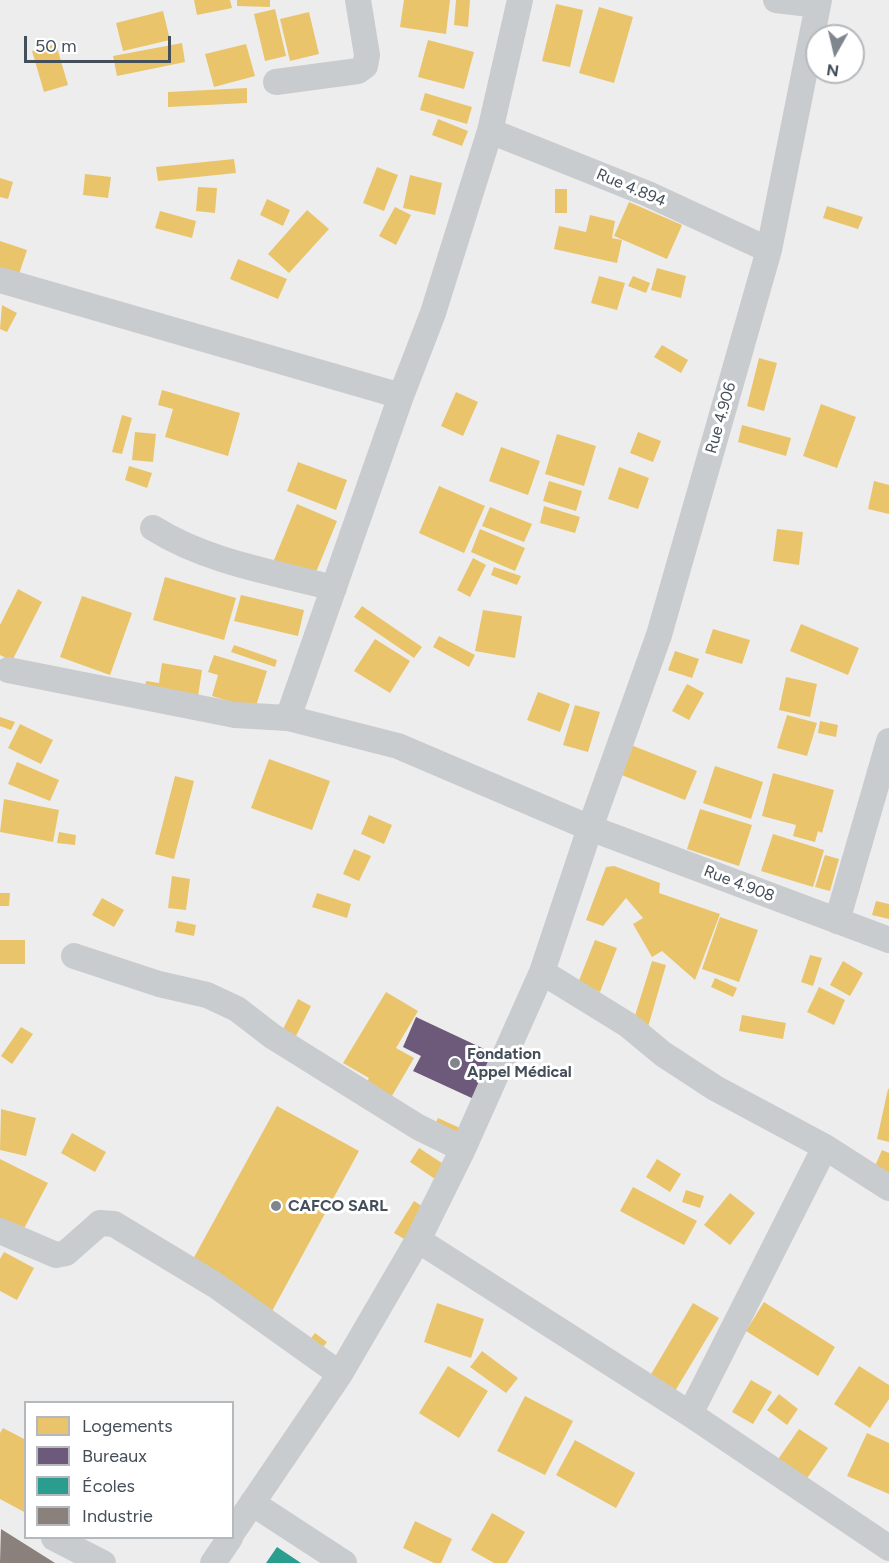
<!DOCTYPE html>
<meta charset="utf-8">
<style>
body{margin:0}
#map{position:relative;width:889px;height:1563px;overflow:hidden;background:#eeeded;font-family:Figtree,sans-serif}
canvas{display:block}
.legend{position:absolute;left:24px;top:1401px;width:210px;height:138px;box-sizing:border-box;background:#fff;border:2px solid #b4b9bd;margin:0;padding:8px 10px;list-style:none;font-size:18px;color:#444f5a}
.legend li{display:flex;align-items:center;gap:12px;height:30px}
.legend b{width:30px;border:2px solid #b4b9bd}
.north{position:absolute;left:805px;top:24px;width:60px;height:60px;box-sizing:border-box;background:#fff;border:2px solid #b4b9bd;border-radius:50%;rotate:188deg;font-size:16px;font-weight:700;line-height:24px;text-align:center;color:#444f5a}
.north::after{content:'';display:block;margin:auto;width:21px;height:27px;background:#80868d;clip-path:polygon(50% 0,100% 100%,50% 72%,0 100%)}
.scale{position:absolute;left:24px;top:36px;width:147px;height:27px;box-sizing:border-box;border:3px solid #444f5a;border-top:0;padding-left:8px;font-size:18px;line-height:21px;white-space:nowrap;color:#444f5a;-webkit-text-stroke:4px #fff;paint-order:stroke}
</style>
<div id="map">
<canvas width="889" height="1563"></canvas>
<ul class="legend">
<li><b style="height:16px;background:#e9c46a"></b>Logements</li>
<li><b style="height:16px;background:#6d597a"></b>Bureaux</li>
<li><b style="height:16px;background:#2a9d8f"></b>Écoles</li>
<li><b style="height:16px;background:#8a817c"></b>Industrie</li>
</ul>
<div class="north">N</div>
<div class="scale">50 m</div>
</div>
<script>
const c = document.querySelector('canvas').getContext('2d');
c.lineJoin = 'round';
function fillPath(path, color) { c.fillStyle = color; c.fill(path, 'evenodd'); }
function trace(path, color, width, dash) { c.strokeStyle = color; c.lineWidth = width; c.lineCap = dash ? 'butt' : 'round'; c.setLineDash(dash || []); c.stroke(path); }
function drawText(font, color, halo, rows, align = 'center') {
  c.font = font + ' Figtree,sans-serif'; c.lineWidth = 6; c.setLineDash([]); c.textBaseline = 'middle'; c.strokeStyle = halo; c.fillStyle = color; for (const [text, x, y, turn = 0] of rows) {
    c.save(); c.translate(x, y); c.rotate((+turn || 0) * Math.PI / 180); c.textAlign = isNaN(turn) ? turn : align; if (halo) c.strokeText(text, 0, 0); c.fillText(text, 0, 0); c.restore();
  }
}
fillPath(new Path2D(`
 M194,0H230L232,8L197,15Z
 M237,0H270V7L237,6Z
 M404,0H450L446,34L400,27Z
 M456,0H470L468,27L454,25Z
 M556,4L583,10L570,67L542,61Z
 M599,7L633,17L614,83L579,73Z
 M275,9L286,56L265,61L254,14Z
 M163,11L170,40L123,51L116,23Z
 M309,12L319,54L290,61L280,19Z
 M428,40L474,52L464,89L418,77Z
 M182,43L185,62L117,76L113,56Z
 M56,44L68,85L44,92L32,51Z
 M246,44L255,76L214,87L205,54Z
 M247,88V103L168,107V92Z
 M425,93L472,107L467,124L420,110Z
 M438,119L468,131L462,146L432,135Z
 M234,159L236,173L158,181L156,167Z
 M377,167L398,175L384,211L363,203Z
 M85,174L111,177L108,198L83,195Z
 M410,175L442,183L435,215L403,208Z
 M0,178L13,182L8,199L0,197Z
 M198,187L217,188L215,213L196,211Z
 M555,189H567V213H555Z
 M267,199L290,210L283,226L260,215Z
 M629,202L682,225L667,259L614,236Z
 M827,206L863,217L858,229L823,218Z
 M395,207L411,215L396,245L379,236Z
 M307,210L329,229L289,273L268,254Z
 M160,211L196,221L192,238L155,228Z
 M590,215L615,221L612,238L622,240L617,263L554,249L559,226L586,232Z
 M0,241L27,250L16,283L0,278Z
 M238,259L287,279L278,299L230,279Z
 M657,268L686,276L681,298L651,290Z
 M599,276L625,283L617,310L591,303Z
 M633,276L650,283L646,293L628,286Z
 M2,305L17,313L7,332L0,329Z
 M662,345L688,360L681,373L654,357Z
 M759,358L777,363L764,411L747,406Z
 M162,390L240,413L228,456L165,437L173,409L158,405Z
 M456,392L478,402L463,436L441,426Z
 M821,404L856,417L837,468L803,456Z
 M122,415L132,418L122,454L112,452Z
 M742,425L791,438L786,456L738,442Z
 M135,432L156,434L153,462L132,460Z
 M638,432L661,441L653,462L630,453Z
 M557,434L596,446L584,486L545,474Z
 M501,447L540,461L528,495L489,481Z
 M298,462L347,480L336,510L287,491Z
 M129,466L152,473L147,488L125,480Z
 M619,467L649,478L638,509L608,499Z
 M549,481L582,491L576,511L543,501Z
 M874,481L889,485V514L868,509Z
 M439,486L485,506L464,553L419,533Z
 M297,504L337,521L314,577L274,560Z
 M544,506L580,517L575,533L540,523Z
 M490,507L532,524L524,542L482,526Z
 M480,529L525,548L515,571L471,552Z
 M777,529L803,532L799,565L773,561Z
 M473,558L486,565L470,597L457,590Z
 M494,567L521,576L517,585L491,575Z
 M165,577L236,598L224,640L153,620Z
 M18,589L42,602L12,661L0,655V625Z
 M241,595L304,610L298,636L234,621Z
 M82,596L132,613L110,675L60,657Z
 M362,606L422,647L414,658L354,617Z
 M483,610L522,616L515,658L475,651Z
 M801,624L859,648L848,675L790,651Z
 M713,629L750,640L742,664L705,653Z
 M439,636L475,655L469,667L433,647Z
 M375,639L410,661L390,693L354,671Z
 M234,645L277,660L275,667L231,652Z
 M675,651L699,659L692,678L668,670Z
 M214,655L267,671L255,709L212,696L218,675L208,672Z
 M162,663L202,670L197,703L144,694L146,681L159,683Z
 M786,677L817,684L810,717L779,710Z
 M687,684L704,693L689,720L672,711Z
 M538,692L570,704L560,732L527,720Z
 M575,705L600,712L588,752L563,745Z
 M787,715L817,723L807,756L777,748Z
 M0,717L15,722L11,730L0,726Z
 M820,721L838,725L836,737L818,733Z
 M20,724L53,740L41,764L8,748Z
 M631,745L697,771L685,800L619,774Z
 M269,759L330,781L312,830L251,808Z
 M17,762L59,780L50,801L8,784Z
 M715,766L763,782L751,819L703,803Z
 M773,773L834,790L822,833L818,831L815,842L793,836L796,825L762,816Z
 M175,776L194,781L174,859L155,854Z
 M4,799L59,810L53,842L0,832Z
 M700,809L752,825L739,866L687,849Z
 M369,815L392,825L384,844L361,834Z
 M59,832L76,835L75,845L57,843Z
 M773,834L824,850L813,887L761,871Z
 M354,849L371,856L359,881L343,874Z
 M825,855L839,859L830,891L815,887Z
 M614,866L660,883L659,893L720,914L695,980L662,951L652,957L633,924L643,918L626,898L603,926L586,920L606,867Z
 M172,876L190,879L186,910L168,908Z
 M0,893H10L9,906H0Z
 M317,893L351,904L347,918L312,907Z
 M102,898L124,910L114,927L92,915Z
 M876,901L889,904V919L872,915Z
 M720,917L758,930L739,982L702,969Z
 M177,921L196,925L194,936L175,932Z
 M0,940H25V964H0Z
 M595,940L617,948L600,992L578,983Z
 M810,955L822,958L813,986L801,982Z
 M652,961L666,965L648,1027L633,1022Z
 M843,961L863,973L850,996L830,985Z
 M715,978L737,988L733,997L711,987Z
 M819,987L845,1000L834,1025L807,1012Z
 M386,992L418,1011L396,1048L414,1058L389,1101L364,1087L369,1078L343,1063Z
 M298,999L311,1006L291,1046L278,1039Z
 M742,1015L786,1023L783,1039L739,1031Z
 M21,1027L33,1034L12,1064L1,1056Z
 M888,1089H889V1142L877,1139Z
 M277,1106L359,1151L271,1313L192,1261Z
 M1,1109L36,1118L26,1156L0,1150Z
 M438,1118L460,1128L453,1142L431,1132Z
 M72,1133L106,1152L95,1172L61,1153Z
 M419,1148L445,1165L435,1179L410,1162Z
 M882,1150L889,1153V1180L872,1173Z
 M0,1159L48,1183L19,1238L0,1228Z
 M657,1159L681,1174L670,1192L646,1177Z
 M633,1187L697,1221L684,1245L620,1211Z
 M686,1190L704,1196L700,1208L682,1202Z
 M730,1193L755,1213L730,1245L704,1225Z
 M414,1201L425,1208L406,1240L394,1233Z
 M4,1252L34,1268L17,1300L0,1291V1259Z
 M764,1302L835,1347L818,1376L746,1331Z
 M437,1303L484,1319L471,1358L424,1342Z
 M693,1303L719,1318L675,1391L650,1376Z
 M315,1333L327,1342L320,1351L308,1342Z
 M482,1351L518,1378L506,1393L470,1367Z
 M448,1366L488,1391L459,1438L419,1413Z
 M859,1366L889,1385V1399L870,1428L834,1404Z
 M751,1380L772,1392L753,1424L732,1412Z
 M779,1394L798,1409L787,1425L767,1410Z
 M525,1396L573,1421L545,1475L497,1451Z
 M3,1428L26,1440V1513L0,1499V1433Z
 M799,1429L828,1448L801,1487L772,1468Z
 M867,1433L889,1443V1494L847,1476Z
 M575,1440L635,1473L616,1508L556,1475Z
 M492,1513L525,1532L507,1563H494L471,1550Z
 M415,1521L452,1539L441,1563H434L403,1548Z`), '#e9c46a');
fillPath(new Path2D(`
 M416,1017L497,1055L476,1100L413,1071L421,1056L403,1047Z`), '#6d597a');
fillPath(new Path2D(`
 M277,1547L301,1563H266Z`), '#2a9d8f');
fillPath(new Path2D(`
 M1,1529L55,1563H0Z`), '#8a817c');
trace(new Path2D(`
 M776,0L818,5
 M276,82L358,71L365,66L367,55L358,0
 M490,131L648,194L769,250
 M0,280L401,396
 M153,528C207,562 272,572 334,588
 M8,670L235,715L288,718L398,746L590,828L889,940
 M288,718L401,396L433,313L490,131L520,0
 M837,921L889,741
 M74,956L159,984L207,995L237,1009L272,1036L418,1127L463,1149
 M542,972L628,1025L663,1054L715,1088L825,1147L889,1188
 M0,1231L56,1255L66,1253L100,1223L114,1224L215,1285L340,1374
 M418,1240L690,1414L889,1548
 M690,1414L825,1147
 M252,1503L344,1563
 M232,1533L340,1374L418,1240L463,1149L542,972L590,828L659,635L769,250L819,0
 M54,1538L103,1563
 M213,1563L230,1538`), '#c9cccf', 26);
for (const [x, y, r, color] of [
 [455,1063,6,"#80868d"],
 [276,1206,6,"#80868d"]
]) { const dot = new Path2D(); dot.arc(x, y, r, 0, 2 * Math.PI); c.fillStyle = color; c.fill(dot); trace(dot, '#fff', 2); }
drawText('16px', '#444f5a', '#fff', [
 ["Rue 4.894",631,188,23],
 ["Rue 4.906",721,418,-74],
 ["Rue 4.908",739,884,21]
]);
drawText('bold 16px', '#444f5a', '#fff', [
 ["Fondation",467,1054],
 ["Appel Médical",467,1072],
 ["CAFCO SARL",288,1206]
], 'left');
</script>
